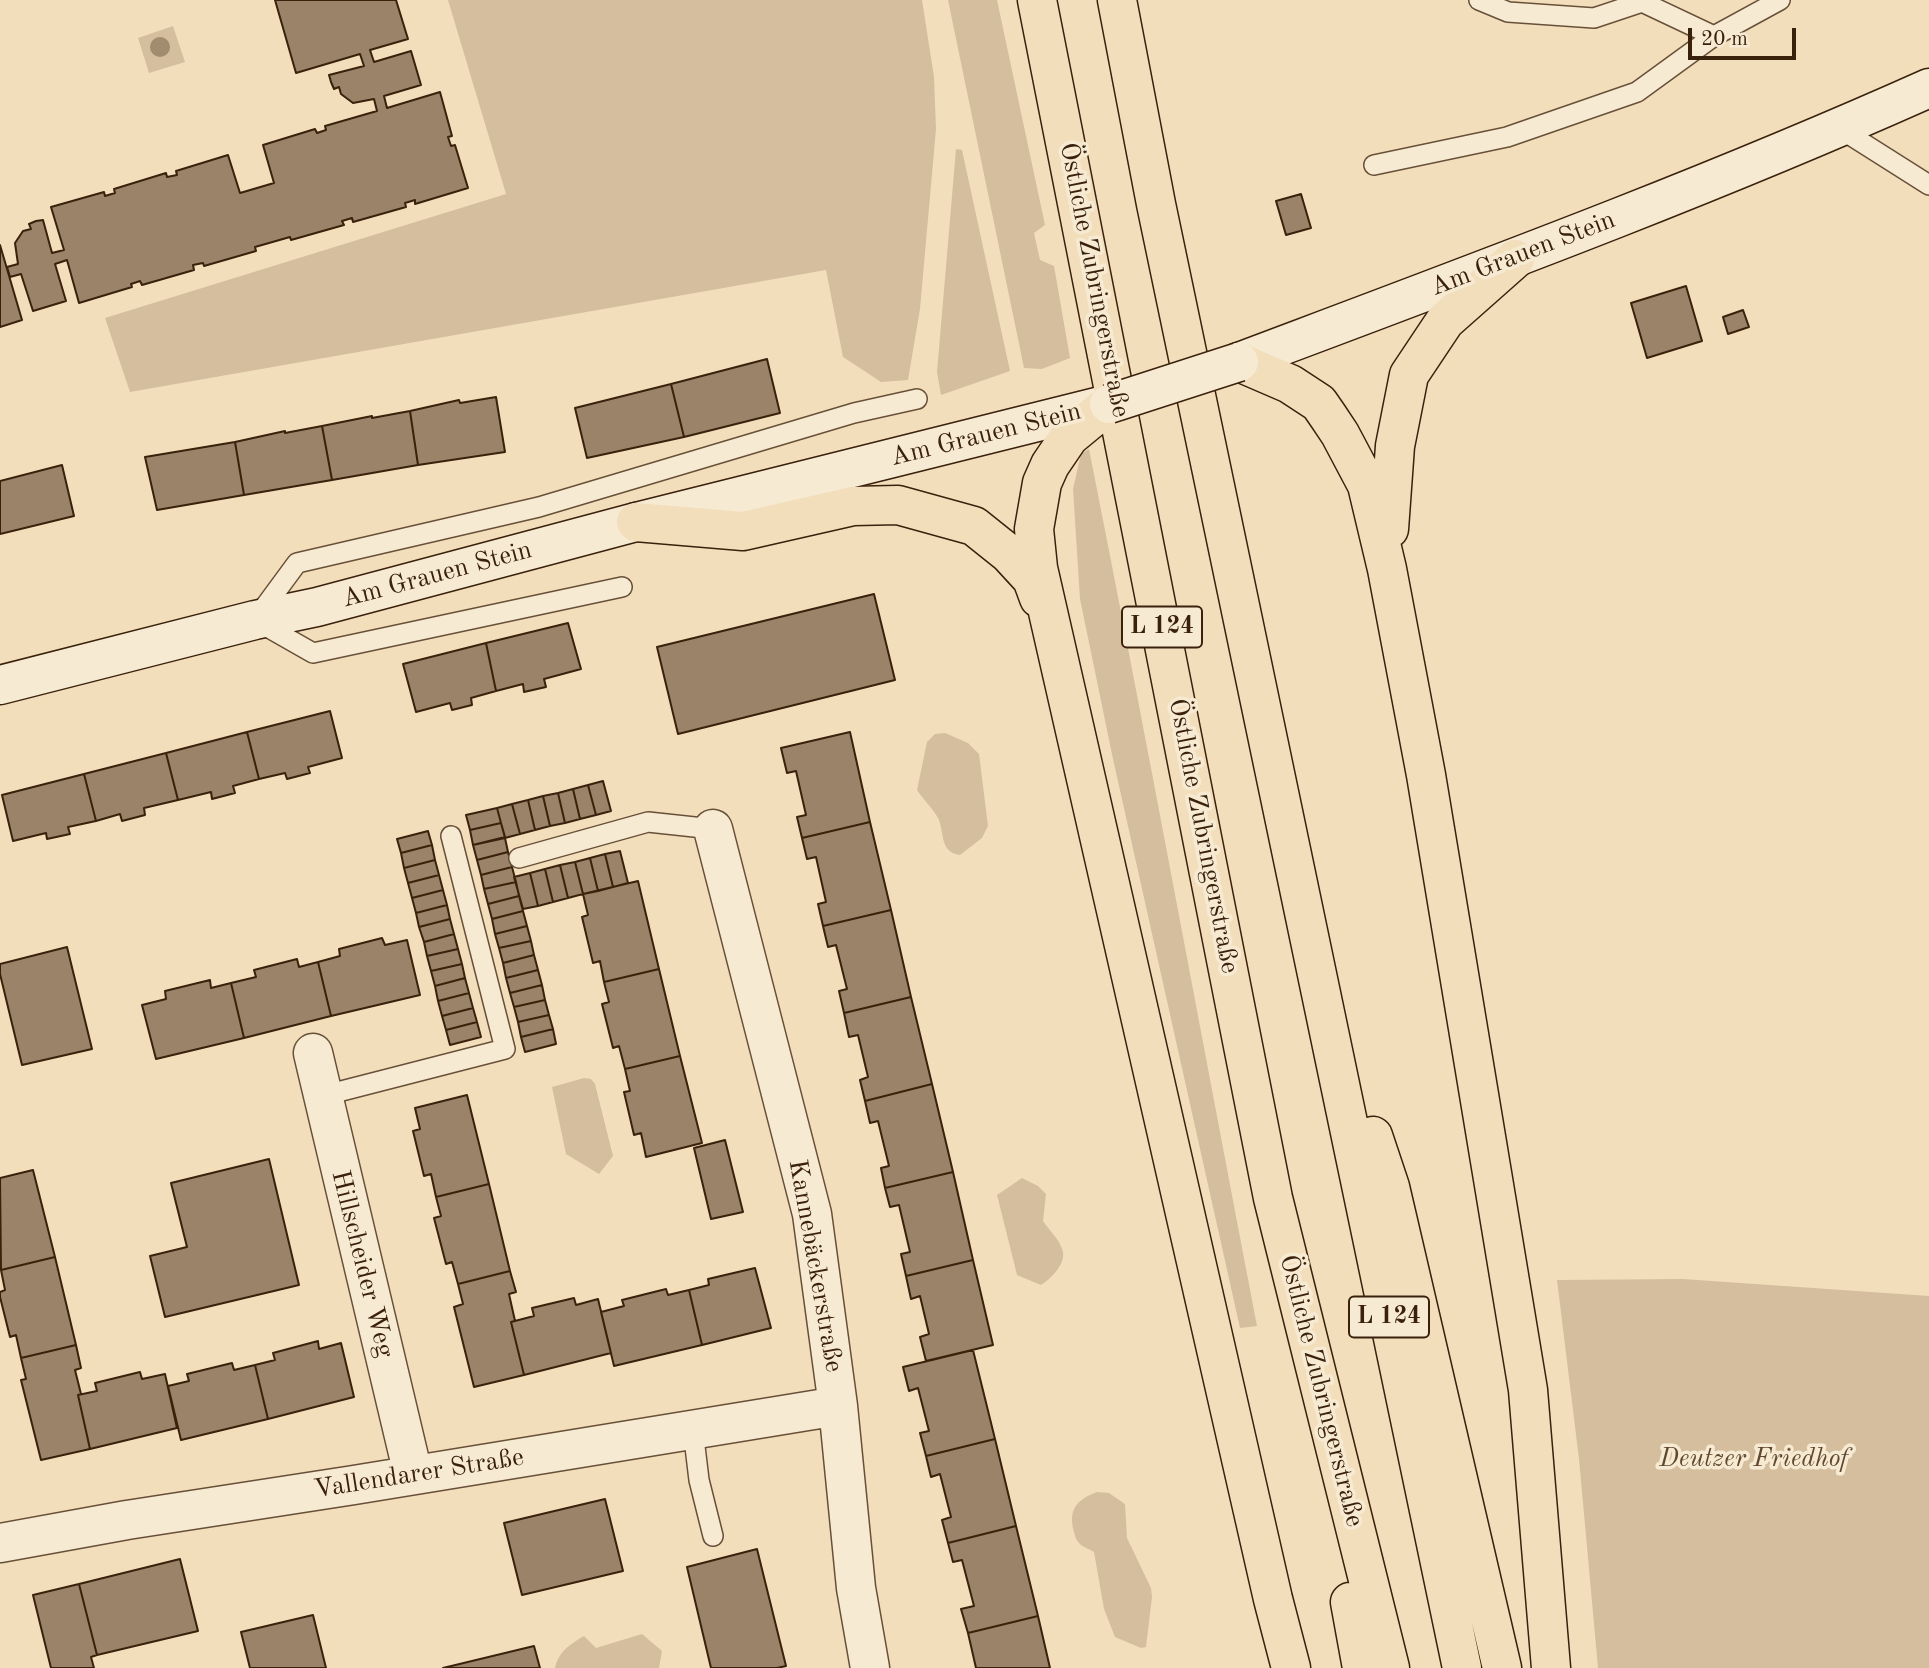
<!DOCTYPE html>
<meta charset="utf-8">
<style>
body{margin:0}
#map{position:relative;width:1929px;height:1668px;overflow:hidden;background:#f3debc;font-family:"Old Standard TT",serif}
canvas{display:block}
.scale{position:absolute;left:1688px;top:28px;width:108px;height:32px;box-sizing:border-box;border:4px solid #3a210c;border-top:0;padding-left:9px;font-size:21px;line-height:24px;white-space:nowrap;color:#3a210c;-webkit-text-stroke:5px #f7ead3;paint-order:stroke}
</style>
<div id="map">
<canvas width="1929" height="1668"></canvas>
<div class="scale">20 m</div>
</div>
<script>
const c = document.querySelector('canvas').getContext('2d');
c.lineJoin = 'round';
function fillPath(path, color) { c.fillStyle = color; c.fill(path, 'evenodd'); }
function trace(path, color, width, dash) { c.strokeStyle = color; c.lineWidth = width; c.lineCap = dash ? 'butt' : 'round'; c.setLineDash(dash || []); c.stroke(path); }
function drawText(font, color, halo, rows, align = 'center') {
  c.font = font + ' "Old Standard TT",serif'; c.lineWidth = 7; c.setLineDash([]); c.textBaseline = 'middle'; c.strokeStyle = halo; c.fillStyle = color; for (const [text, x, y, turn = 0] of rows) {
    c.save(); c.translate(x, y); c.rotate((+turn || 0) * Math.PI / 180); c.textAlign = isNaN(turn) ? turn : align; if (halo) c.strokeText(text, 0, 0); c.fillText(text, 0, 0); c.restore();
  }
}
fillPath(new Path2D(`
 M448,0H922L934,77L936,129L920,309L908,380L881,382L843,357L826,270L130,392L105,318L506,194Z
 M948,0H997L1045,225L1034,233L1040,260L1054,266L1070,358L1042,369L1024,368Z
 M173,26L185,62L149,73L138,38Z
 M956,149L962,150L1010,371L941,395L937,372Z
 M1089,449C1147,741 1201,1034 1257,1326L1240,1328L1113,759L1080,599L1073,489L1081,454Z
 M945,733L968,743L979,754L988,826L982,838L960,855C939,852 945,833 938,818C933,809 923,799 917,790L927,742L935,734Z
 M584,1078L591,1079L595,1084L613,1156L599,1174L566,1154L552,1087Z
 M1022,1178L1038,1186L1046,1194L1043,1221C1049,1230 1059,1239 1062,1249C1068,1262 1051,1279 1041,1285L1017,1275L997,1195Z
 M1683,1279L1929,1296V1668H1598L1579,1459L1557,1280Z
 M1097,1492L1109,1493L1125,1504L1127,1538L1151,1588L1152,1597L1146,1647L1141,1648L1115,1637L1104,1609L1094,1552C1090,1549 1082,1547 1079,1543C1076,1540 1075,1536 1074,1532C1068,1510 1076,1500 1097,1492Z
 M642,1634L662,1651L659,1668H555C558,1652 570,1644 584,1636L596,1648Z`), '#d4be9e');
const building = new Path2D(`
 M275,0H396L408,39L370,50L374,62L411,51L421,85L384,96L387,108L440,92L452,136L448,137L451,146L455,145L468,188L415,204V200L405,203L406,207L353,222L352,218L342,221L344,225L291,240L290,237L255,247L256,251L204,266L203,263L193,265L194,270L142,285L140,281L131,284L132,287L79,303L67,260L55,264L66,301L33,311L21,274L10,277L7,267L18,264L15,243L23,231L31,229L29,224L36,221L43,220L52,253L64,250L51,207L104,192L105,196L115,193L114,189L166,173L167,177L177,175L176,171L228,155L240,193L274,183L263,145L315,129L317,133L326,130L325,126L377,111L374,99L353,103L341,94L339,87L334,89L331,82L329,75L364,66L360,54L296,73Z
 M1301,194L1311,228L1286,235L1276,201Z
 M0,245L22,320L0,327Z
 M1686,286L1702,341L1647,358L1631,303Z
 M1743,310L1749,327L1728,334L1723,317Z
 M767,359L780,413L684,437L671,384Z
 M671,384L684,437L587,458L575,408Z
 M496,397L505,452L418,465L410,411L459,400L460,403Z
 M410,411L418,465L332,480L322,426L372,416V418Z
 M322,426L332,480L244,495L235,442L285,431V433Z
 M235,442L244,495L157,510L145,457Z
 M62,465L74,516L0,534V481Z
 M874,594L895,680L678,734L657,647Z
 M568,623L581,669L544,679L546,687L524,692L523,684L496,691L486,643Z
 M486,643L496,691L471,698L472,705L452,710L450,703L416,712L403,664Z
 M330,711L342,758L308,767L310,773L287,779L285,773L259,779L247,732Z
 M247,732L259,779L233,786L235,793L212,799L211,792L178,800L166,753Z
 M850,732L870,822L802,838L797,817L806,815L796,771L787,773L781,748Z
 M166,753L178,800L144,808L145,815L122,821L120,814L96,821L84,774Z
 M84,774L96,821L68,827L70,834L47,839L46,833L13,841L2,795Z
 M603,781L611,811L596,815L588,785Z
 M588,785L596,815L580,819L573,789Z
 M573,789L580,819L565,823L558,793Z
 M558,793L565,823L550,826L543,796Z
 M543,796L550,826L535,830L528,800Z
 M528,800L535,830L520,834L512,804Z
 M512,804L520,834L505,838L497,808Z
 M497,808L501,823L470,830L466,815Z
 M870,822L891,910L823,926L818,904L826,902L816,857L807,859L802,838Z
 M501,823L505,837L473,845L470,830Z
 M428,831L432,845L401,853L397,839Z
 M505,838L508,852L477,860L473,845Z
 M432,845L435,860L404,868L401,853Z
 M620,851L628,883L613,887L605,854Z
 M508,852L512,867L481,875L477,860Z
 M605,854L613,887L598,891L590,858Z
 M590,858L598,891L583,894L575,862Z
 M435,860L439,875L408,883L404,868Z
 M575,862L583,894L568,898L560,865Z
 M560,865L568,898L553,902L545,869Z
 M512,867L516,882L484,889L481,875Z
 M545,869L553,902L538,906L530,873Z
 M530,873L538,906L523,909L514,877Z
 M439,875L443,890L412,898L408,883Z
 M638,881L659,969L604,982L600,961L593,963L582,917L588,915L583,894Z
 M516,882L519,896L488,904L484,889Z
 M443,890L447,905L416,913L412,898Z
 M519,896L523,911L492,919L488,904Z
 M447,905L450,919L419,927L416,913Z
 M891,910L911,997L844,1013L839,991L847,989L836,945L828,947L823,926Z
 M523,911L527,926L495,934L492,919Z
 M450,919L454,934L424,942L419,927Z
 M527,926L531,941L499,948L495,934Z
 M454,934L458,949L427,956L424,942Z
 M382,938L385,945L407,940L420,995L331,1016L318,962L340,956L339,949Z
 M531,941L534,955L503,963L499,948Z
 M67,947L92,1049L22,1065L0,974V964Z
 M458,949L462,964L431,971L427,956Z
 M534,955L538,970L506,978L503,963Z
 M297,959L299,967L318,962L331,1016L244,1038L231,983L256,977L254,970Z
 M462,964L465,978L435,986L431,971Z
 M659,969L680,1056L625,1069L619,1046L613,1048L602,1004L609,1002L604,982Z
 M538,970L542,985L510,993L506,978Z
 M465,978L469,993L438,1001L435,986Z
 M210,980L211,988L231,983L244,1038L156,1059L142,1005L166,999L165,991Z
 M542,985L545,1000L514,1007L510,993Z
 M469,993L473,1008L442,1016L438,1001Z
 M911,997L932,1084L865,1101L860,1080L868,1077L858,1035L849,1037L844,1013Z
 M545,1000L549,1015L518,1022L514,1007Z
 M473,1008L477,1022L446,1030L442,1016Z
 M549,1015L553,1029L521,1037L518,1022Z
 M477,1022L481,1037L450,1045L446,1030Z
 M553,1029L556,1044L525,1052L521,1037Z
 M680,1056L702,1143L646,1157L641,1133L634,1135L624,1092L630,1091L625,1069Z
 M932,1084L953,1172L885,1188L881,1168L889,1166L878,1121L870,1123L865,1101Z
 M467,1095L489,1184L436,1197L431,1174L424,1176L413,1131L420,1129L415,1108Z
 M725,1140L743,1212L711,1219L694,1148Z
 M269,1159L299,1285L165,1317L150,1256L187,1247L171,1183Z
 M33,1170L55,1257L1,1270L0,1178Z
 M953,1172L973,1260L906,1276L901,1254L910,1252L899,1205L890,1207L885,1188Z
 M489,1184L510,1271L458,1284L452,1262L446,1264L434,1218L441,1216L436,1197Z
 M55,1257L76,1345L21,1358L16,1335L10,1337L0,1297V1292L5,1290L1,1270Z
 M973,1260L993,1345L926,1361L920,1337L929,1334L920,1296L911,1299L906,1276Z
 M755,1268L771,1328L702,1345L689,1290L709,1285L708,1279Z
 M510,1271L516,1292L509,1294L515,1321L511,1322L524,1375L474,1387L454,1307L463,1304L458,1284Z
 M666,1289L668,1295L689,1290L702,1345L614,1366L601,1312L624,1306L622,1300Z
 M574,1298L576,1305L598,1299L611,1353L524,1375L511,1322L534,1316L532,1308Z
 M318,1341L319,1349L341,1343L354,1397L268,1419L255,1365L275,1360L273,1353Z
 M76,1345L81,1368L75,1370L81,1394L78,1395L90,1449L41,1460L21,1380L26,1379L21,1358Z
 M973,1350L995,1439L926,1456L920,1433L929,1431L918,1388L909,1391L903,1367Z
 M232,1363L234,1370L255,1365L268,1419L181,1440L168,1386L189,1381L187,1374Z
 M140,1372L142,1379L165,1374L177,1428L90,1449L78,1395L97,1391L95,1383Z
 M995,1439L1016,1526L948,1543L942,1520L951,1517L940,1474L931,1477L926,1456Z
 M605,1499L623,1571L522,1595L504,1523Z
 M1016,1526L1038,1616L968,1633L961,1609L974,1606L962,1560L953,1562L948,1543Z
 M757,1549L786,1666L777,1668H711L687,1567Z
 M180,1559L198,1631L97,1655L79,1584Z
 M79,1584L97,1655L91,1657L94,1668H51L33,1595Z
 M313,1615L326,1668H250L241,1632Z
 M1038,1616L1050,1668H976L968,1633Z
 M534,1646L540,1668H443Z`);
fillPath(building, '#9a8368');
trace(building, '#3a210c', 2);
const lane = new Path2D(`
 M1479,0L1508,12L1594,18L1642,2L1714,36L1780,0
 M1839,128L1929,185
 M1374,165L1507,137L1637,92L1714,36
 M622,587L313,653L255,620L297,563L539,507L854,413L917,399
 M519,858L648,822L713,829
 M322,1096L505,1049L451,836
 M693,1430L699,1480L713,1536`);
const street = new Path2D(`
 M713,829L812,1214L838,1406L856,1588L870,1668
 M313,1053L413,1474
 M0,1543L127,1520L354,1485L838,1406`);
const secondary = new Path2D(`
 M1239,362C1470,275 1703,189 1929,88
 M0,685L255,620L317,607L636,522L1109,404`);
const highway = new Path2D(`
 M1037,0L1273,1198L1390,1668
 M1117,0L1156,204L1462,1668
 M1239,362L1290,384L1319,403L1328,416L1340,434L1367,485L1387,569L1426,775L1528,1390L1551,1668
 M1109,404L1069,437L1050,465L1042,483L1034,529L1038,568L1273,1599L1291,1668
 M636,522L743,531L853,506L898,505L974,526L1009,554L1032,579L1039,598
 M1389,529L1395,446L1409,375L1445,321L1515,259
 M1373,1136L1390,1187L1502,1668
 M1350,1602L1362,1668`);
trace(lane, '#685038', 22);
trace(street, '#685038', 41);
trace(secondary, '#3a210c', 41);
trace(highway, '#3a210c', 41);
trace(lane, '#f7ead3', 19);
trace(street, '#f7ead3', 38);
trace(secondary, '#f7ead3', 38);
trace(highway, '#f3debc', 38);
const secondaryBridge = new Path2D(`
 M1109,404L1239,362`);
trace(secondaryBridge, '#3a210c', 41, []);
trace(secondaryBridge, '#f7ead3', 38);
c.fillStyle = '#a28c6f';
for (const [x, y] of [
 [160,47]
]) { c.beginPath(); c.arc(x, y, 10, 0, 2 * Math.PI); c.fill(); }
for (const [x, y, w] of [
 [1162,627,80],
 [1389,1317,80]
]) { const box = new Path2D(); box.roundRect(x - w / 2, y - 20.5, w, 41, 5); c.fillStyle = '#f7ead3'; c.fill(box); trace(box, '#3a210c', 2); }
drawText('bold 24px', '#3a210c', null, [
 ["L 124",1162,627],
 ["L 124",1389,1317]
]);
drawText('26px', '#3a210c', '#f7ead3', [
 ["Am Grauen Stein",1523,254,-21],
 ["Östliche Zubringerstraße",1094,280,79],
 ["Am Grauen Stein",986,435,-14],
 ["Am Grauen Stein",437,575,-15],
 ["Östliche Zubringerstraße",1203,836,79],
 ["Hillscheider Weg",362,1264,76],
 ["Kannebäckerstraße",815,1266,80],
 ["Östliche Zubringerstraße",1321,1391,76],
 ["Vallendarer Straße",419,1474,-9]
]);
drawText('italic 26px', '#604830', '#f7ead3', [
 ["Deutzer Friedhof",1754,1459]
]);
</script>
